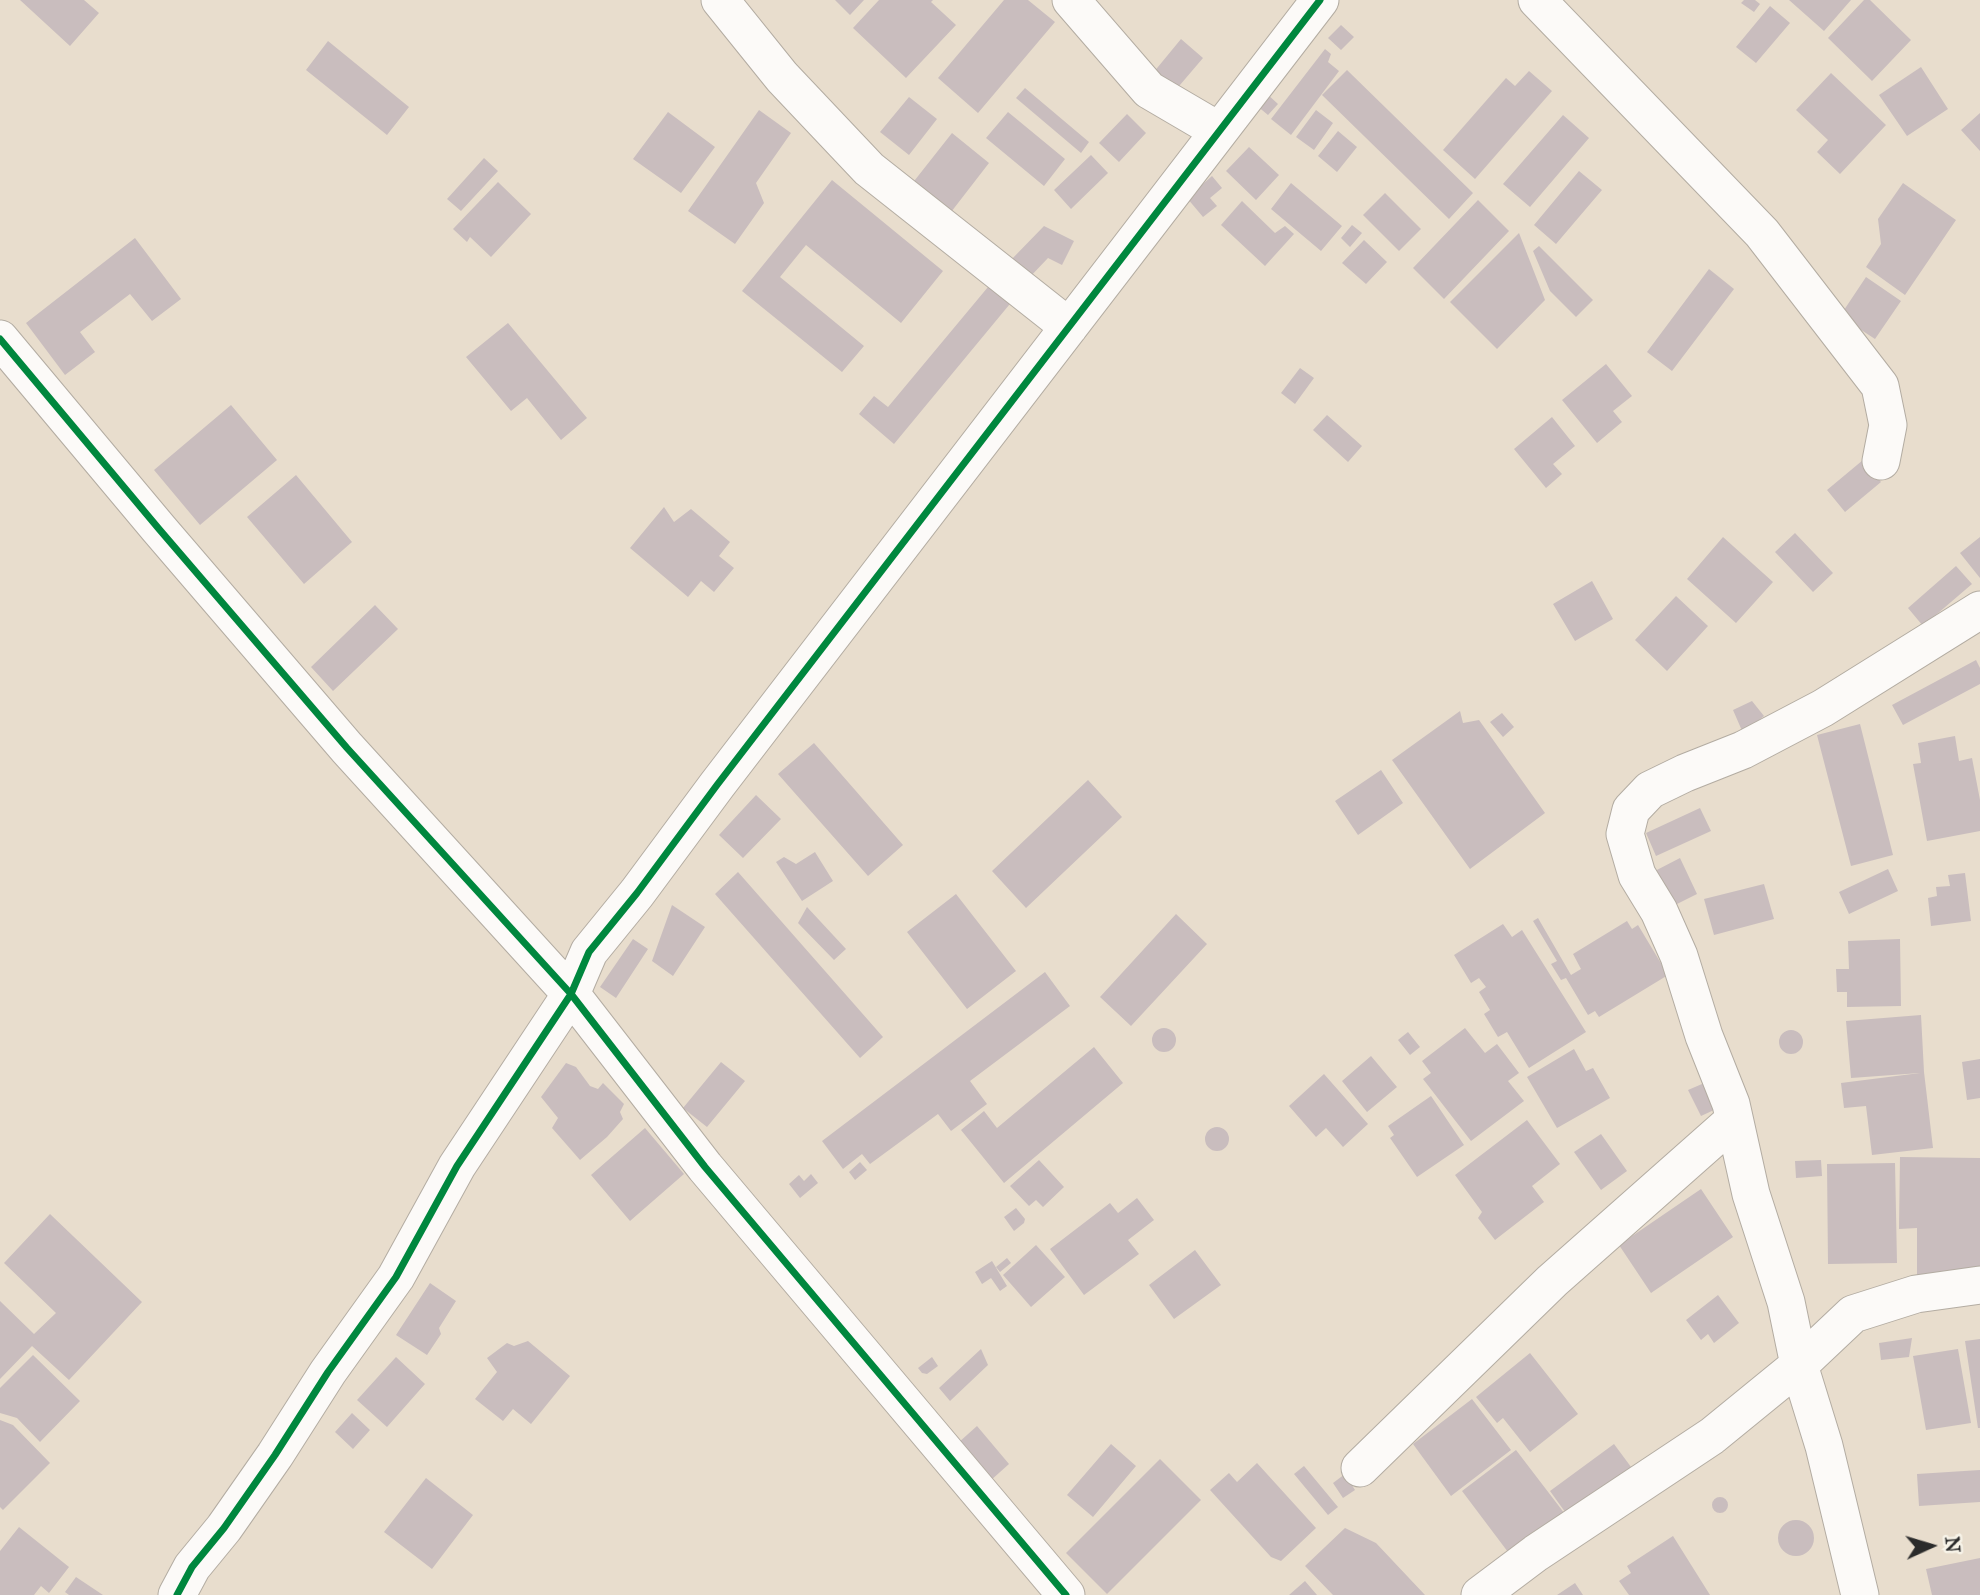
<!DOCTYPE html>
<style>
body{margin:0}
#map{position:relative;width:1980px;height:1595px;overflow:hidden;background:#e8ddcd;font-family:"IM FELL Great Primer",serif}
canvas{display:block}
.north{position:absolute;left:1896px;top:1511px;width:70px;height:70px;-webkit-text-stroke:5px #f7f3e8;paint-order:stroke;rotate:86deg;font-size:19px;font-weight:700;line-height:28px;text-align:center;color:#2b2b2b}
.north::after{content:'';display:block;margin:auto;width:24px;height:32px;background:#2b2b2b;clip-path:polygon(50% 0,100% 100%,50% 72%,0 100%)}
</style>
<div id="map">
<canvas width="1980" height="1595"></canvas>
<div class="north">N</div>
</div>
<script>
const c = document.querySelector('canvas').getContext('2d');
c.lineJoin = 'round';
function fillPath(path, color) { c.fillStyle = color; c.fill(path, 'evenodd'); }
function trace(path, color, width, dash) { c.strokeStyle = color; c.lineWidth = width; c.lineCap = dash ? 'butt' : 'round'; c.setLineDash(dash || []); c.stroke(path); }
fillPath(new Path2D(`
 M20,0H84L99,13L70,46Z
 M835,0H864L850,15Z
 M879,0H933L931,2L956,25L906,78L853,28Z
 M1004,0H1028L1055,22L978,113L938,78Z
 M1744,0H1755L1760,4L1754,12L1741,3Z
 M1789,0H1851L1824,31Z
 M1864,0H1870L1911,40L1872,81L1828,38Z
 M1770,6L1790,23L1756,63L1736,47Z
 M1341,25L1354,37L1341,50L1328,38Z
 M1181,39L1203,58L1174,92L1153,73Z
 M328,41L409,107L387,135L306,70Z
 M1325,49L1331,54L1328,62L1339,71L1291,135L1271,119Z
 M1921,67L1948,109L1907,136L1879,95Z
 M1347,70L1473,193L1449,219L1322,95Z
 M1529,71L1552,91L1475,179L1443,150L1506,78L1515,86Z
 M1831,73L1886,125L1840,174L1817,152L1828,140L1796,110Z
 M1025,88L1089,142L1081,153L1016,98Z
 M1266,93L1278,104L1268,115L1256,105Z
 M909,97L937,119L909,155L880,132Z
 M759,110L791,133L756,183L764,203L735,244L688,211Z
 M1316,110L1333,123L1314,150L1296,137Z
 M668,112L715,147L681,193L633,159Z
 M1008,112L1065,159L1044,186L986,138Z
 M1980,113V151L1961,130Z
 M1127,114L1146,133L1119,162L1099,143Z
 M1563,115L1589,138L1530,207L1503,184Z
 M1338,131L1357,147L1337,172L1318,156Z
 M952,133L989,163L948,216L911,185Z
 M1249,147L1279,175L1256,200L1226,171Z
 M1091,155L1108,173L1071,209L1054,190Z
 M484,158L498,171L461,211L447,199Z
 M1579,171L1602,190L1556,244L1534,225Z
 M1212,176L1222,188L1210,198L1217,206L1203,217L1187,198Z
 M832,180L943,271L901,323L806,245L780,277L864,346L842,372L742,291Z
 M498,182L531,214L491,257L470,237L467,242L453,229Z
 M1291,183L1342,226L1321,251L1271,209Z
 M1903,183L1956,220L1905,295L1866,267L1881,244L1878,219Z
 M1385,193L1421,229L1399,251L1363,215Z
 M1478,200L1509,231L1444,299L1413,268Z
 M1242,201L1275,233L1285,226L1294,234L1265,266L1221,225Z
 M1352,225L1362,233L1350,247L1341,238Z
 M1044,226L1074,241L1062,265L1048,258L1028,279L1010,261Z
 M1519,233L1545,300L1497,349L1450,302Z
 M135,238L181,299L152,321L130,294L80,332L95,352L65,375L26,323Z
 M1364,240L1387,262L1366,284L1342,263Z
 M1539,246L1593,300L1576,317L1550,291L1533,251Z
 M1709,269L1734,289L1672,371L1647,352Z
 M1866,277L1901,301L1875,339L1840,316Z
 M993,281L1014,299L894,444L859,414L874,396L888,407Z
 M508,323L587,418L561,440L527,398L511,411L466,357Z
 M1606,364L1632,396L1613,411L1622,422L1597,443L1562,400Z
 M1300,368L1314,378L1295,404L1281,393Z
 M231,405L277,460L200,525L154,470Z
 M1327,415L1362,446L1348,462L1313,430Z
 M1552,417L1575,446L1553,464L1562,474L1546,488L1514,449Z
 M1863,460L1881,482L1845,512L1827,490Z
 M296,475L352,542L304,584L247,517Z
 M664,507L674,522L691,509L730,542L719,556L734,568L714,592L701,581L688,597L630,548Z
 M1795,533L1833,573L1813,592L1775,552Z
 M1723,537L1773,582L1736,623L1687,579Z
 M1980,537V578L1960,553Z
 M1956,566L1972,584L1923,626L1908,608Z
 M1592,581L1613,619L1575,641L1553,604Z
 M1676,596L1708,626L1667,671L1635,640Z
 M375,605L398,629L333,691L311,667Z
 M1976,660L1980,668V684L1903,725L1892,705Z
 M1752,701L1764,716L1743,733L1733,710Z
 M1460,711L1463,723L1479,720L1545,813L1470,869L1392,760Z
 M1502,713L1514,727L1503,737L1490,722Z
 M1860,724L1893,855L1851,866L1817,735Z
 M1955,736L1959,761L1972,758L1980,800V831L1927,841L1913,764L1921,763L1918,743Z
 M814,743L903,845L868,876L778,774Z
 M1381,770L1403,803L1358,835L1335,801Z
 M1088,780L1122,817L1026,908L992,871Z
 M756,795L781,819L743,858L719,835Z
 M1700,808L1711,831L1656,856L1646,833Z
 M815,852L833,881L802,901L776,862L784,857L796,864Z
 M1680,858L1697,894L1669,908L1651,873Z
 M1888,869L1898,891L1849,914L1839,892Z
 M738,872L883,1037L860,1058L715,894Z
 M1965,873L1971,921L1931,926L1928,898L1937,896L1936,887L1950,886L1948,875Z
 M1764,884L1774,919L1714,935L1704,899Z
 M956,894L1016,971L967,1009L907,932Z
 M672,905L705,927L673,976L652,961Z
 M807,907L846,949L834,960L798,923Z
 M1176,914L1207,944L1131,1026L1100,997Z
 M1538,918L1571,975L1581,969L1573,954L1627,921L1632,929L1638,925L1668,975L1599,1017L1595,1011L1588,1015L1566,978L1561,980L1551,964L1557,961L1533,921Z
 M1503,924L1512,937L1522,930L1586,1032L1529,1068L1507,1032L1498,1037L1484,1014L1490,1010L1479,992L1486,987L1479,978L1471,983L1454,955Z
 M633,939L648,949L616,998L600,987Z
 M1900,939L1901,1006L1847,1007V992H1837L1836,969H1849L1848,941Z
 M1045,972L1070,1006L970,1081L987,1104L951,1131L938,1114L870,1164L862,1154L843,1169L822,1141Z
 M1921,1015L1924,1072L1933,1148L1872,1155L1866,1106L1844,1108L1841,1083L1920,1073L1851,1078L1846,1021Z
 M1152 1040a12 12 0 1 1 24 0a12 12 0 1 1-24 0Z
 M1465,1028L1485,1053L1497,1044L1519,1073L1508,1081L1524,1101L1471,1141L1423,1079L1431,1073L1422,1061Z
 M1779 1042a12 12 0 1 1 24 0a12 12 0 1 1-24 0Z
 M1408,1032L1420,1047L1410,1055L1398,1040Z
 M1094,1047L1123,1083L1004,1183L961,1130L984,1111L997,1128Z
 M1574,1049L1586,1071L1593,1068L1610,1098L1557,1128L1527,1077Z
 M1371,1056L1397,1087L1367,1112L1342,1081Z
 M1980,1059V1098L1967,1100L1962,1062Z
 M721,1062L745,1081L707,1127L683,1108Z
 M566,1063L576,1067L590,1086L598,1089L603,1083L624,1104L620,1112L623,1119L607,1137L580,1160L552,1128L558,1118L541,1097Z
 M1324,1074L1368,1124L1343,1147L1326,1128L1316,1137L1289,1106Z
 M1716,1078L1727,1104L1701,1116L1688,1090Z
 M1431,1096L1464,1145L1417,1177L1390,1138L1394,1135L1388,1126Z
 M1527,1120L1560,1164L1532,1186L1544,1202L1495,1240L1478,1218L1482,1212L1455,1175Z
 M1205 1139a12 12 0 1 1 24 0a12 12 0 1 1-24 0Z
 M645,1128L684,1174L630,1221L591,1175Z
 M1601,1134L1627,1171L1601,1190L1574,1152Z
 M1900,1157L1980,1158V1280L1917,1279V1228L1899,1229Z
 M1039,1160L1064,1187L1043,1207L1036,1200L1029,1206L1010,1186Z
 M1821,1160L1822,1176L1796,1178L1795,1161Z
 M860,1162L867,1170L855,1180L849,1172Z
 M1895,1163L1897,1263L1828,1264L1827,1164Z
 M811,1174L818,1183L800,1198L789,1184L799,1175L804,1181Z
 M1701,1189L1733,1237L1651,1293L1619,1245Z
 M1137,1198L1154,1220L1128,1240L1139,1254L1084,1295L1050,1249L1110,1203L1118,1213Z
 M1016,1208L1025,1219L1024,1223L1014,1231L1004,1217Z
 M50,1214L142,1302L69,1380L32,1346L0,1379V1301L34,1334L56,1313L4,1263Z
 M1036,1245L1065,1277L1031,1307L1003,1275Z
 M1195,1250L1221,1285L1174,1319L1149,1285Z
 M1007,1258L1011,1263L1000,1272L996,1267Z
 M992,1261L1007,1286L1000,1291L991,1278L982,1284L975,1272Z
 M430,1283L456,1301L439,1328L441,1334L427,1355L396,1335Z
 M1718,1295L1739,1323L1714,1343L1708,1334L1701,1340L1686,1320Z
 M1912,1338L1909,1357L1881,1360L1879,1343Z
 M1980,1339V1428H1978L1965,1341Z
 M528,1341L570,1376L531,1424L513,1409L503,1421L475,1399L497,1372L487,1358L507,1343L514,1346Z
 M981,1349L988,1365L950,1401L939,1388Z
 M1958,1349L1971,1423L1926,1430L1913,1356Z
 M1530,1353L1578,1414L1530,1452L1503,1418L1497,1423L1476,1397Z
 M33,1355L80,1401L40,1442L17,1418L0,1413V1388Z
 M396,1357L425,1384L387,1427L357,1400Z
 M932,1357L938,1366L927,1374L922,1373L918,1368Z
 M1472,1399L1511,1450L1451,1496L1413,1444Z
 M352,1413L370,1430L353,1449L335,1432Z
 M0,1420L13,1425L50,1463L3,1510L0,1507Z
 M977,1426L1009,1464L990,1481L958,1443Z
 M1111,1444L1136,1466L1093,1517L1067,1495Z
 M1614,1444L1637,1475L1573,1523L1550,1491Z
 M1516,1450L1568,1518L1517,1564L1462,1491Z
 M1160,1459L1201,1500L1107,1594L1066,1553Z
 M1257,1463L1316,1528L1281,1561L1271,1557L1210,1490L1229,1473L1237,1482Z
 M1304,1466L1338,1507L1328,1515L1294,1474Z
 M1980,1470V1502L1919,1506L1917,1474Z
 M1345,1474L1355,1490L1343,1498L1333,1483Z
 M426,1478L473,1515L432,1569L384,1532Z
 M1712 1505a8 8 0 1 1 16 0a8 8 0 1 1-16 0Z
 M1778 1538a18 18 0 1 1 36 0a18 18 0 1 1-36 0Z
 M19,1527L69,1567L49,1593L41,1586L34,1595H0V1551Z
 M1345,1528L1376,1543L1425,1595H1333L1305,1566Z
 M1673,1536L1710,1595H1629L1619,1581L1631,1573L1627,1566Z
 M1980,1558V1595H1932L1926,1569Z
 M76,1577L103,1595H69L65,1592Z
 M1305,1581L1317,1595H1289Z
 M1575,1583L1583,1595H1557Z`), '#c9bdbe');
const street = new Path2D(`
 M720,0L782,77L869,169L1069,327
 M1071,0L1149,90L1219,131
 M1537,0L1762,233L1880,386L1888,425L1881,461
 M0,339L159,529L347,748L571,994L705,1167L1066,1595
 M1360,1468L1552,1281L1734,1120
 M177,1595L192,1567L224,1528L275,1455L328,1372L396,1277L457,1166L571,994L589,952L637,893L717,785L1320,0
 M1480,1595L1536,1553L1712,1436L1799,1365L1853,1314L1916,1294L1980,1285
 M1860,1595L1824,1446L1799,1365L1786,1302L1751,1194L1731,1104L1704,1036L1679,956L1659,911L1637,875L1625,834L1631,810L1650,790L1685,773L1743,750L1823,708L1980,610`);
trace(street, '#b3aca2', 39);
trace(street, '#fcfaf8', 37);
trace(new Path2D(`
 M0,339L159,529L347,748L571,994L705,1167L1066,1595
 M177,1595L192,1567L224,1528L275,1455L328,1372L396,1277L457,1166L571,994L589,952L637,893L717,785L1320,0`), '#00873e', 7);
</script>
